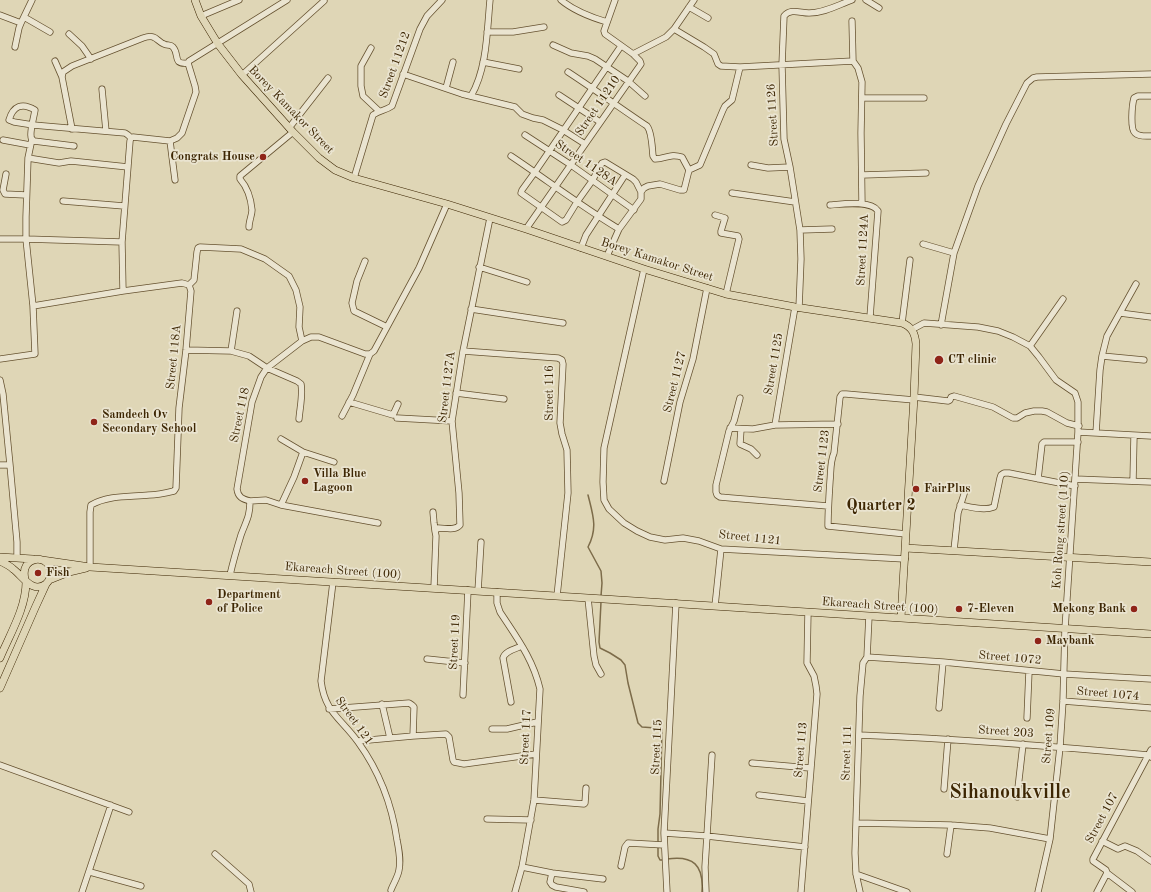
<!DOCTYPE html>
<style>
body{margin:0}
canvas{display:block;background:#dfd6b6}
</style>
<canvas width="1151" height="892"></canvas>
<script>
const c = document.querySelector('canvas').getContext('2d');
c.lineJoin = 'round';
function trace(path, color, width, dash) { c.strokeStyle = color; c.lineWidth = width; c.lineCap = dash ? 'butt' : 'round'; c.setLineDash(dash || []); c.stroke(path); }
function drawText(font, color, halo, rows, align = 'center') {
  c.font = font + ' "Old Standard TT",serif'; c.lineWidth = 3.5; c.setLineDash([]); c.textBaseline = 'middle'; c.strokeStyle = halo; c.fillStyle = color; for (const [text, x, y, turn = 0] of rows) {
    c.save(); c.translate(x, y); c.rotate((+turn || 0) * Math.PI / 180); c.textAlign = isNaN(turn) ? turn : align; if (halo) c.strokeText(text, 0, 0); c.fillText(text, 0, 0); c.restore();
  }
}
trace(new Path2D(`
 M588,495C593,515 598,528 588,547L601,571L602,583L601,596
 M601,602L599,642L600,648L610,653L621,660L625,665L628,683L638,723L642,727L656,728L662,729L660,814L658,829V843
 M658,847V856L660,860H663
 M667,859C693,855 704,865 702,892`), '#7d6c4a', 1.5);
const minor = new Path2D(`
 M561,0C574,11 590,17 607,22
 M866,0L879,8
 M689,7L708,18
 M0,15L21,23L32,0
 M201,16L239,0
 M24,17L50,32
 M852,21L853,61L858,68L862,82L861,133L862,204
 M674,29L704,47L714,54L718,64L721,66L740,67L853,61
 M487,32H513L544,27
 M69,34L82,46L91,59
 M553,45L571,53L588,56L595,59L628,81L645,96
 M621,46L535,172L522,190L521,193L562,222L566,220L577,202L592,181L602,163L605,162L633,179L636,182L641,192
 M15,47L19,28L21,23
 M371,48L361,66V86L363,96L379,111
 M633,54L666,37L674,29L694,0
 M55,61L62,77L72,129
 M483,62L519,69
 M568,72C594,89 620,108 647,126C652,132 652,147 653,156L655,159C666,159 670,153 682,157L689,170
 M403,74L462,94L515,107L522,114L533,118L543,120L563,130L585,144
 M242,75L324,1
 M62,77L63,72L72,66L143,38C146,37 150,36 153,37C157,38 160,43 164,44C167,46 170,44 173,47C180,55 172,65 188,63L189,61L287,0
 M446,88L453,62
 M102,89L106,131
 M559,95L600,122
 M471,96C487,69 487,31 490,0
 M1151,96H1138L1134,98C1132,105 1130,129 1135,133C1139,137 1146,136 1151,136
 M862,98H924
 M289,128L328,78
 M525,135L571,165L634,210
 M131,138L133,137L170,141L177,138L182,133L196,92L195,86L188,63
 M3,140L30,145
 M170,141L175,180
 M74,146L34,141C32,139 31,140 31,136C30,130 34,117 35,110C22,102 13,106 9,120L14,122L33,125L125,133L128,135L131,138
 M511,156C547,180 582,207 619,229
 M28,158L59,163L71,161L128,167
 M751,165L768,168L790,167
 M6,174L3,190L5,194L26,195
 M862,175L926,173
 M354,178L373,115C380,110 385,111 392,106L420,29L427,16L442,0
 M732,193L795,202
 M63,201L124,206
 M830,205C842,204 871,200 878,211L870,317
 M715,215L725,218L721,231V233L738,236L739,239L726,294
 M249,227C249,221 252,215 252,210C251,199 247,187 240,179V176L293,132
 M526,229L641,64L640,61L633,54L605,34L604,31L615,0
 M800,230L832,229
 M0,239H26L122,242
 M923,244L954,253
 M581,248L586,235L625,175
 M607,256L619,229L641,199V192L644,188L648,186L660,184L680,190H684L689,170L700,165L723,110L725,106L732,100L740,67
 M365,261L357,281L352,303L354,311L387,327
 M479,267L527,282
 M644,269L604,448L603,482L604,500L609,509L624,523L637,531L650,537L665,540L683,538L699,541L721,549L905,559
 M189,285L194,280L197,252L198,248L200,247L241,249L265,259L289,276L296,290L300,307L299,327L302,341
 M123,291L122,242L130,141L131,138
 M33,306L123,291L182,283L189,285L191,291L186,350L179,408L176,488L174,491C166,493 158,495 149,495C130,497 108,495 91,505L90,512V567
 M799,308L801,259L800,230L790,167L784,139L782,65L784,16C791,8 800,13 809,13C824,13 838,5 852,0
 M471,309L563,323
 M1120,313L1151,317
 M902,323L910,260
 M941,325L954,253L978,186L1006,124L1027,83L1033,78L1037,77L1151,74
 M913,329L924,323L978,327L998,331L1013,337L1030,346L1039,357L1056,380L1075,393L1078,402V432L1065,629L1063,701L1060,747L1050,839L1038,892
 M1030,346L1063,299
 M186,350L231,351L249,356L267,368L297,381L301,384C303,395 300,407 299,419
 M231,351L237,311
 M463,351L558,358L562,360L563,364L560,423L562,434L567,450L568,493L557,596
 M1102,356L1144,360
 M0,359L35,354L33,306L26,239V217L28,158L32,139
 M0,380L3,394L10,465H0
 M456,393L504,399
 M914,397L948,401L950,400L951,397L954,396L993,407L1013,418H1017L1025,413L1034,411H1042L1047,412L1067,423L1079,426
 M740,398L734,421L729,431L716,485V492L717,495L720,497L731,498L828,506
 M349,402L393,415L398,404
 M342,416L353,395L370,354
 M397,418L452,421
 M775,425L795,307
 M730,428L753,429L775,425L838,424
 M741,429L740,444L751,449L757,455
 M1078,432L1151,436
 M1096,433L1100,370L1102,356L1107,336L1136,284
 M281,439L303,452L334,462
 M10,465L17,542V558
 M1038,479L1042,444L1044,442H1078
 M1075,479L1151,482
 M664,481L680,402L693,359L707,288
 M1133,481L1134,436
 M250,501L266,500L281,505L378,523
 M281,505L294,477L303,452
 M960,505C971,507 984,511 994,507L1000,478L1001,475L1004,473H1009L1014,474L1075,486
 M433,512L434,523L435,531
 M906,534L828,526C828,511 829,496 830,481C831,472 830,462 834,453L840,397L842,394H846L914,400
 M954,550L958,513L965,491
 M230,575C233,562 237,548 241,535C246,521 250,517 250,501C242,499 238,497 237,489L252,402L261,377L267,368L302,341L311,337H319L365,354H370L374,351L419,268L447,204
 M333,582L321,681C325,713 341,718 358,742C379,771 392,805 397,840C399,850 401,860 399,870C398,877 393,884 391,890
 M434,588L436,536L435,531L438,528C446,528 455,531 460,525L459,493L452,421L463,351L490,218
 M478,591L481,542
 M497,592V603L500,612C517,638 533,659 540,689L534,800L522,867L515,892
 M588,598L594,656L596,665L601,674
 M715,606L721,549
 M867,657L943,662L1064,674L1151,679
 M427,659L465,663
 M463,695L468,590
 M1063,701L1151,708
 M511,702L503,658C505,651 515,649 522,646
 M382,704L390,738
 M939,708L943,662
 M329,709L409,703L412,705L414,707L413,736
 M1027,718L1029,671
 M492,729H507L537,722
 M859,735C956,739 1052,746 1148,755L1151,757
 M358,741L413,736L446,734L449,737L453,760L454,762L464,764L536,754
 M752,763L810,768
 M0,765L129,812
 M944,789L948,739
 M759,795L808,801
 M1017,797L1023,744
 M534,800L584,804L585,803L586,788
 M487,819L531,820
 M856,823L951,825L990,828L1050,839
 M664,833L707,836L805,847
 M1102,841L1118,849L1125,846L1137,851L1151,861
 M215,854L249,884L251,892
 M947,854L951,825
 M621,866L625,847L628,843L664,845
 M522,867L552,873L603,879
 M90,872L141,886
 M552,873L550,882L552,885L556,887L584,892
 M1107,873L1132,892
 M856,874L907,892
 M82,892L111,805
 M667,892L664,833L676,603
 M706,892L705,867L712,755
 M801,892L817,694L816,686L814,676L807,663L808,612
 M860,892L856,874L855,853L860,696L863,663L867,657L869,616
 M1097,892L1107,873L1106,870L1093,861V859L1151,750`);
const major = new Path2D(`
 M195,0L201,16L218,44L242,75L293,132L319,158L335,170L354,178L447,204L526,229L644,269L726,294L795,307L902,323C912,327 915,333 916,344L914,397L901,618
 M905,548L1151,562
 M0,557L33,559
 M42,560L90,567L588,598L1151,634
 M0,561C4,563 9,565 13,569C23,576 32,594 46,584C49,581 51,577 51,573C51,553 19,555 25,579
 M49,580L69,572L86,568
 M0,658C10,634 26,608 26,582
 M0,688L35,608L46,584`);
trace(minor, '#665230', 7);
trace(major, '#3d2603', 8);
trace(minor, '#eae4d0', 5.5);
trace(major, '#dfd6b6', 7);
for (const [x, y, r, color] of [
 [263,157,4,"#8f2418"],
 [939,360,5,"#8f2418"],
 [94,422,4,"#8f2418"],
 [305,481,4,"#8f2418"],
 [916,489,4,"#8f2418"],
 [38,573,4,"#8f2418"],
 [209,602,4,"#8f2418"],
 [959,609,4,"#8f2418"],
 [1134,609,4,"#8f2418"],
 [1038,641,4,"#8f2418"]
]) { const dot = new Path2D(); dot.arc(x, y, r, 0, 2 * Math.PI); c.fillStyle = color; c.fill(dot); trace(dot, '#eae4d0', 1.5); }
drawText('12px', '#3d2603', '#eae4d0', [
 ["Street 11212",395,65,-70],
 ["Street 11210",598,106,-56],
 ["Borey Kamakor Street",291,110,46],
 ["Street 1126",773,115,-93],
 ["Street 1128A",586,163,34],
 ["Street 1124A",863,250,-87],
 ["Borey Kamakor Street",657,260,18],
 ["Street 118A",174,357,-84],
 ["Street 1125",774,364,-80],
 ["Street 1127",675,382,-76],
 ["Street 1127A",447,387,-83],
 ["Street 116",550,393,-90],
 ["Street 118",240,415,-78],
 ["Street 1123",822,461,-83],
 ["Koh Rong street (110)",1061,530,-86],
 ["Street 1121",750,538,6],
 ["Ekareach Street (100)",343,571,4],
 ["Ekareach Street (100)",880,606,4],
 ["Street 119",455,642,-87],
 ["Street 1072",1010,658,5],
 ["Street 1074",1108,694,5],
 ["Street 121",354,721,54],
 ["Street 203",1006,732,4],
 ["Street 109",1049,736,-85],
 ["Street 117",526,737,-87],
 ["Street 115",657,747,-87],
 ["Street 113",801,750,-85],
 ["Street 111",847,753,-88],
 ["Street 107",1102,818,-62]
]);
drawText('bold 12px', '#3d2603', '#eae4d0', [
 ["Congrats House",255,157,"right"],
 ["CT clinic",948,360],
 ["Samdech Ov",102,415],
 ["Secondary School",102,429],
 ["Villa Blue",313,474],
 ["Lagoon",313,488],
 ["FairPlus",924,489],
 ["Fish",46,573],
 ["Department",217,595],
 ["of Police",217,609],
 ["7-Eleven",967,609],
 ["Mekong Bank",1126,609,"right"],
 ["Maybank",1046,641]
], 'left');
drawText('bold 16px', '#3d2603', '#eae4d0', [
 ["Quarter 2",881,506]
]);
drawText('bold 20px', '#3d2603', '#eae4d0', [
 ["Sihanoukville",1010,793]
]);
</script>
